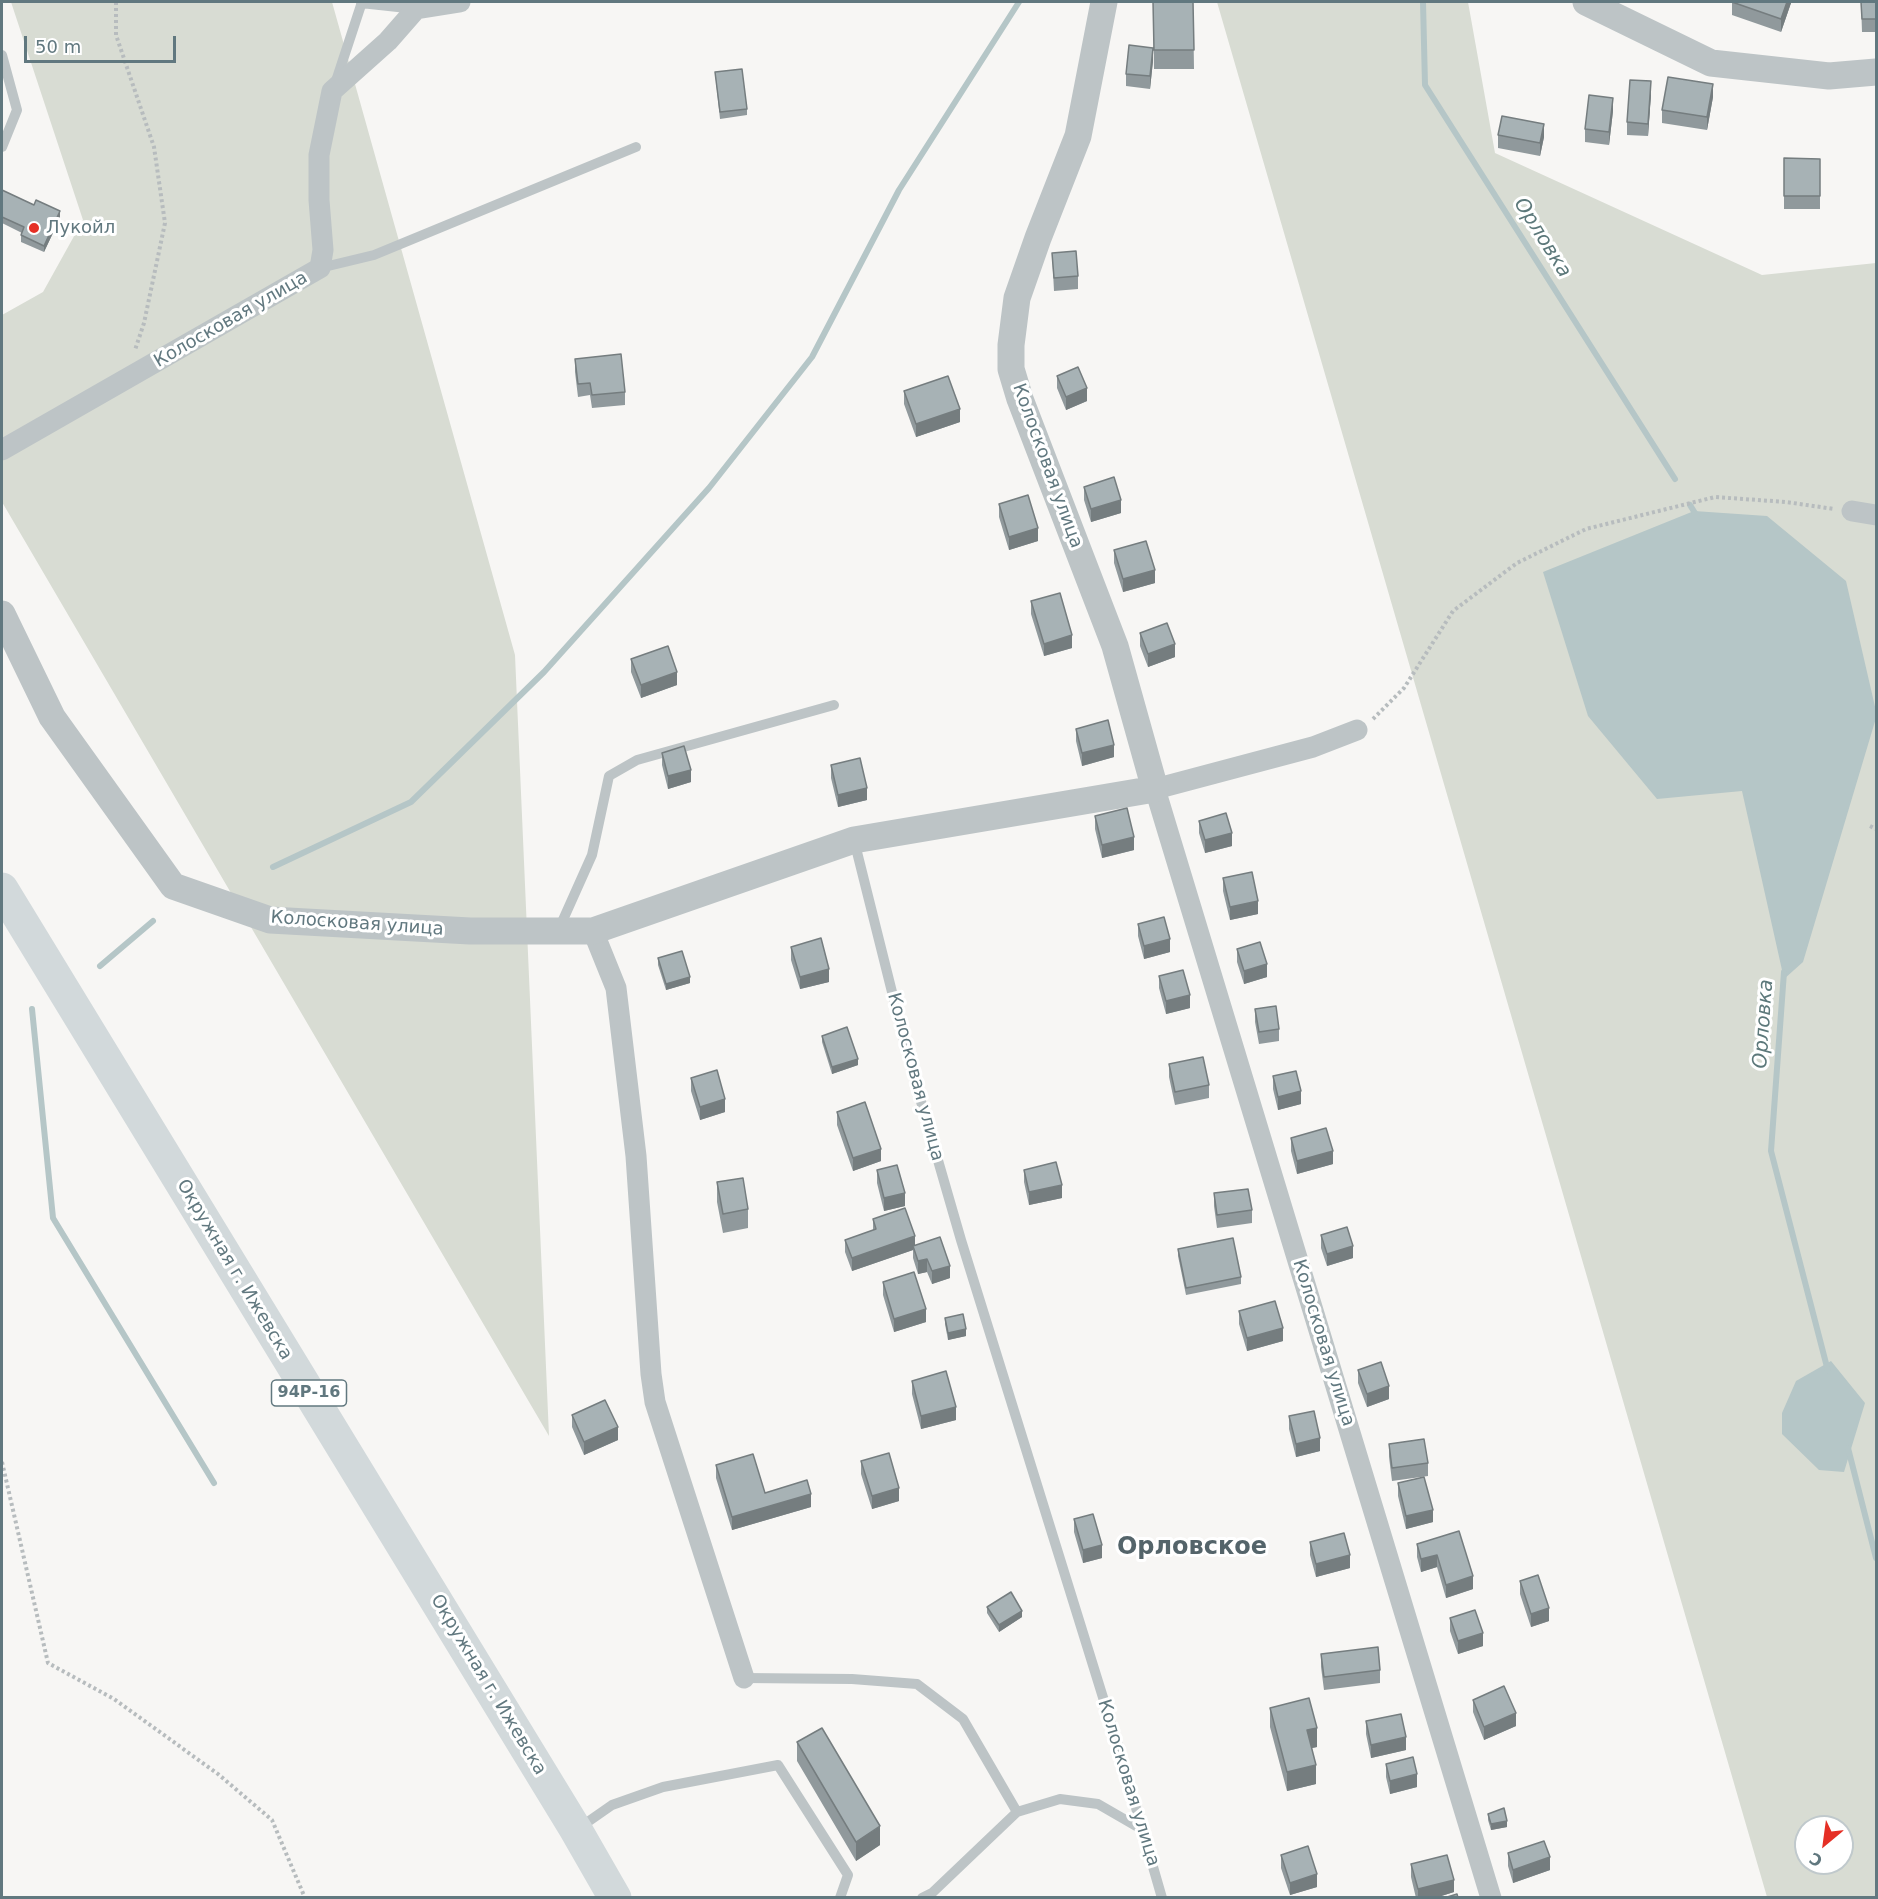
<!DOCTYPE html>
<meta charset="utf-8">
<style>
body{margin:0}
#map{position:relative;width:1878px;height:1899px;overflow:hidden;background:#f7f6f4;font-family:"DejaVu Sans",sans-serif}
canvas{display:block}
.frame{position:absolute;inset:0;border:3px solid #61787f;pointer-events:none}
.north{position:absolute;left:1794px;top:1815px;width:60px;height:60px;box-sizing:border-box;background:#fff;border:2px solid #c0c9cc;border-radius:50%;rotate:209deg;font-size:16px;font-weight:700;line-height:24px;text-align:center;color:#61787f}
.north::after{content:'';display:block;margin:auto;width:21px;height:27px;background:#e52f25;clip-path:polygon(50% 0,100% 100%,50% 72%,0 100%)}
.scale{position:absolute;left:24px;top:36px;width:152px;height:27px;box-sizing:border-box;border:3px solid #61787f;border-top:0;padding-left:8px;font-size:18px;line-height:21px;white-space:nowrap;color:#61787f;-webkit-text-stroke:4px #fff;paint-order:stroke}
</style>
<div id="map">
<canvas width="1878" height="1899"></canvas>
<div class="frame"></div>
<div class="north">С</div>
<div class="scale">50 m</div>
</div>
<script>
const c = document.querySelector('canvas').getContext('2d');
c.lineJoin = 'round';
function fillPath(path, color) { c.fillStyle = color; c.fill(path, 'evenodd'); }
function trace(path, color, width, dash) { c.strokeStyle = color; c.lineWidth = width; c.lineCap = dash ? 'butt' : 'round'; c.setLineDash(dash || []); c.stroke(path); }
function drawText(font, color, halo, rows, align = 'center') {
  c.font = font + ' "DejaVu Sans",sans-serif'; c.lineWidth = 6; c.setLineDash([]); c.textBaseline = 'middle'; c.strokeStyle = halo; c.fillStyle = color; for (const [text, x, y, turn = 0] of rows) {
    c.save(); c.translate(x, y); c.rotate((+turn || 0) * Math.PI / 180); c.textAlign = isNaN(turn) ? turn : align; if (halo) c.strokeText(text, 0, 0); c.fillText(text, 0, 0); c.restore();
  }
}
fillPath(new Path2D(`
 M11,2H332L515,655L549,1436L2,502V315L43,292L83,220Z
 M1217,2H1468L1495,153L1762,275L1876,263V1897H1767ZM1806,1827H1842V1863H1806Z`), '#d8dcd3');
fillPath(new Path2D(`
 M1694,511L1767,516L1846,581L1876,711V718L1803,962L1784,979L1742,791L1657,799L1588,716L1543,572Z
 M1831,1361L1865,1403L1844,1472L1819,1470L1782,1434V1413L1796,1381Z`), '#b5c6c7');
trace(new Path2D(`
 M1423,2L1425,85L1675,479
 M1690,505L1698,518
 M273,867L411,802L544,672L709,488L812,357L899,190L1019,2
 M100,966L153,921
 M1784,972L1771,1151L1828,1371
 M32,1009L53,1218L214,1483
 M1848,1448L1876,1558`), '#b5c6c7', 6);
trace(new Path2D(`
 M116,2V35L154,147L165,223L144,323L135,350
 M1373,719L1404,688L1453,611L1517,563L1586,529L1715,497L1786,502L1834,509
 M1870,826L1876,829
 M2,1462L48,1663L114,1699L218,1774L272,1820L305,1898`), '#b7bcbe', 4, [3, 3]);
trace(new Path2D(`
 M361,3L416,9
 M2,55L17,110L2,147
 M335,84L362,2
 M320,268L374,255L636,147
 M854,840L909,1060L961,1240L1119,1749L1162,1898
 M558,931L592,855L609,776L637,760L834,705
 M744,1678L852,1679L917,1684L963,1719L1017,1812
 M579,1828L612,1805L663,1787L778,1765L848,1875L840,1898
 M922,1898L932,1893L1017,1812L1060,1799L1098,1804L1143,1830`), '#bdc4c6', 10);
trace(new Path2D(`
 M2,450L320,268L323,250L319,200V155L332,91L388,41L416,9L460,2
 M1852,511L1876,515
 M1357,730L1313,747L1155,789L1491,1898
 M593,931L616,988L636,1156L651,1374L655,1402L744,1678`), '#bdc4c6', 21);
trace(new Path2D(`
 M1586,2L1711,63L1829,76L1876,72
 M2,614L52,717L173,886L270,920L470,931H593L854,840L1155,789L1115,646L1020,399L1011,369V345L1017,298L1038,238L1078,136L1104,2`), '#bdc4c6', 27);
trace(new Path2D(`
 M2,889L576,1830L615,1898`), '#d2d9db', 33);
fillPath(new Path2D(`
 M1153,2H1193L1194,69H1154Z
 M1732,2H1791V3L1781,32L1732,15Z
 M1861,2H1876V32H1862Z
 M1153,61L1150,89L1126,86V74Z
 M715,72L747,109V115L720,119Z
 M1651,94L1648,136L1627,135V122Z
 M1713,97L1707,130L1662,123V110Z
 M1613,111L1609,145L1585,142V129Z
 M1498,135L1544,137L1540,156L1498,148Z
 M1784,158L1820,159V209H1784Z
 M2,190L60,218L44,252L21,242V235L22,233L2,223Z
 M1052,253L1078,276V289L1054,291Z
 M575,359L625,392V405L592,408L590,395L578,397L575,372Z
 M1057,376L1087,401L1066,410L1057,388Z
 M904,391L960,422L916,437L904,404Z
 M1084,487L1121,513L1091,522L1084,500Z
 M999,504L1038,541L1009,550L999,517Z
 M1114,550L1155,583L1123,592L1114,563Z
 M1031,601L1072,648L1044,656L1031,614Z
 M1140,633L1175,657L1148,667L1140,646Z
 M631,659L677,685L641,698L631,672Z
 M1076,729L1114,757L1082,766L1076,741Z
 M662,753L691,782L668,789L662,765Z
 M831,765L867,800L838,807L831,778Z
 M1095,816L1134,850L1102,858L1095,829Z
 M1199,821L1232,846L1205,853L1199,833Z
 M1223,878L1258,914L1230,920L1223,891Z
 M1138,924L1170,952L1144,959L1138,936Z
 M791,947L829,982L800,989L791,960Z
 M1237,949L1267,977L1244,984L1237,962Z
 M658,958L690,983L666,990L658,965Z
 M1159,976L1190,1008L1166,1014L1159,988Z
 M1255,1009L1279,1029V1041L1259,1044L1255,1022Z
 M822,1036L858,1065L832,1074L822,1042Z
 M1169,1064L1209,1085V1098L1175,1105L1169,1077Z
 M1273,1076L1301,1104L1278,1110L1273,1089Z
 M691,1078L725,1112L700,1120L691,1091Z
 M837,1112L881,1161L853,1171L837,1125Z
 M1291,1138L1333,1164L1297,1174L1291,1151Z
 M877,1170L905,1206L884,1211L877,1183Z
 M1024,1170L1062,1198L1029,1205L1024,1182Z
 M717,1182L748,1209V1228L723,1233L717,1202Z
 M1214,1193L1252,1210V1223L1217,1228L1214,1206Z
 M873,1219L915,1245L950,1278L932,1284L927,1272L918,1274L913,1258V1250L852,1271L845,1252V1240L873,1230Z
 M1321,1235L1353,1258L1327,1266L1321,1248Z
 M1178,1249L1241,1277V1284L1186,1295L1178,1256Z
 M883,1282L926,1322L894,1332L883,1295Z
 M1239,1311L1283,1341L1247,1351L1239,1324Z
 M945,1318L966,1336L948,1340L945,1324Z
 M1358,1370L1389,1399L1367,1407L1358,1383Z
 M912,1381L956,1420L921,1429L912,1394Z
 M572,1415L618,1440L584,1455L572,1427Z
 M1289,1416L1320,1451L1296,1457L1289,1429Z
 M1389,1444L1428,1463V1476L1392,1481L1389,1457Z
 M861,1461L899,1501L872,1509L861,1474Z
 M716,1465L765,1493L811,1507L732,1530L716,1478Z
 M1398,1483L1433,1522L1406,1529L1398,1496Z
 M1074,1519L1102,1558L1083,1563L1074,1532Z
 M1459,1531L1473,1589L1446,1598L1437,1567L1421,1572L1417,1557V1544Z
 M1310,1542L1350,1568L1316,1577L1310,1555Z
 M1520,1581L1549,1621L1531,1627L1520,1594Z
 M987,1607L1022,1617L999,1632L987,1613Z
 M1450,1618L1483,1646L1458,1654L1450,1631Z
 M1321,1654L1380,1670V1683L1324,1690L1321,1667Z
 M1473,1700L1516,1726L1484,1740L1473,1712Z
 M1270,1708L1317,1747L1312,1748L1316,1784L1287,1791L1270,1727Z
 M1366,1721L1406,1750L1371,1758L1366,1734Z
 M797,1742L880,1845L856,1861L797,1761Z
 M1386,1764L1417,1787L1390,1794L1386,1777Z
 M1488,1814L1507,1827L1491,1830L1488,1820Z
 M1508,1853L1550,1870L1513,1883L1508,1866Z
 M1281,1855L1317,1887L1290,1895L1281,1868Z
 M1411,1864L1454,1892L1435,1898H1416L1411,1877Z`), '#90999c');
fillPath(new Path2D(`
 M1787,2H1791V3L1781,32V19Z
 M1153,48V61L1150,89V76Z
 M1651,81V94L1648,136V124Z
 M1713,84V97L1707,130V117Z
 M1613,98V111L1609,145V132Z
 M1544,124V137L1540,156V143Z
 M60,211V218L44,252V246Z
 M1087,388V401L1066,410V397Z
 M960,409V422L916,437V424Z
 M1121,500V513L1091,522V509Z
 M1038,528V541L1009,550V537Z
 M1155,570V583L1123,592V579Z
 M1072,635V648L1044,656V644Z
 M1175,644V657L1148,667V654Z
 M677,672V685L641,698V685Z
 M1114,745V757L1082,766V753Z
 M691,770V782L668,789V776Z
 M867,788V800L838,807V795Z
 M1232,833V846L1205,853V840Z
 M1134,837V850L1102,858V845Z
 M1258,901V914L1230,920V907Z
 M1170,939V952L1144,959V946Z
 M1267,964V977L1244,984V971Z
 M829,969V982L800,989V977Z
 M690,977V983L666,990V984Z
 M1190,995V1008L1166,1014V1001Z
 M858,1059V1065L832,1074V1067Z
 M1301,1091V1104L1278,1110V1097Z
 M725,1099V1112L700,1120V1107Z
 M881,1149V1161L853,1171V1158Z
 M1333,1151V1164L1297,1174V1161Z
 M1062,1185V1198L1029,1205V1192Z
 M905,1193V1206L884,1211V1198Z
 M915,1236V1249L913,1246V1250L852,1271V1258Z
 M1353,1246V1258L1327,1266V1254Z
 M927,1259V1272L918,1274V1261Z
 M950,1266V1278L932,1284V1271Z
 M926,1309V1322L894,1332V1319Z
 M1283,1328V1341L1247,1351V1338Z
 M966,1329V1336L948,1340V1333Z
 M1389,1386V1399L1367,1407V1394Z
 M956,1407V1420L921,1429V1416Z
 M618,1427V1440L584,1455V1442Z
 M1320,1438V1451L1296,1457V1444Z
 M899,1488V1501L872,1509V1496Z
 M811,1494V1507L732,1530V1517Z
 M1433,1510V1522L1406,1529V1516Z
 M1102,1545V1558L1083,1563V1550Z
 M1350,1555V1568L1316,1577V1564Z
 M1437,1555V1567L1421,1572V1559Z
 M1473,1576V1589L1446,1598V1585Z
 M1549,1608V1621L1531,1627V1614Z
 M1022,1611V1617L999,1632V1625Z
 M1483,1633V1646L1458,1654V1641Z
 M1516,1713V1726L1484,1740V1727Z
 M1317,1728V1747L1307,1749V1730Z
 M1406,1737V1750L1371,1758V1745Z
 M1316,1765V1784L1287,1791V1772Z
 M1417,1774V1787L1390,1794V1781Z
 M1507,1821V1827L1491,1830V1824Z
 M880,1826V1845L856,1861V1842Z
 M1550,1857V1870L1513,1883V1870Z
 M1317,1874V1887L1290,1895V1883Z
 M1454,1880V1892L1435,1898H1418V1889Z`), '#757d7f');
const building = new Path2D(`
 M1153,2H1193L1194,50H1154Z
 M1732,2H1787L1781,19Z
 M1861,2H1876V19H1862Z
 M1129,45L1153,48L1150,76L1126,74Z
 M742,69L747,109L720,112L715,72Z
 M1668,77L1713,84L1707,117L1662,110Z
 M1630,80L1651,81L1648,124L1627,122Z
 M1589,95L1613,98L1609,132L1585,129Z
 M1502,116L1544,124L1540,143L1498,135Z
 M1784,158L1820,159V196H1784Z
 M2,190L34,205L36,200L60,211L44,246L21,235L24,227L2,217Z
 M1076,251L1078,276L1054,278L1052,253Z
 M621,354L625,392L592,395L590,383L578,384L575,359Z
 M1078,367L1087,388L1066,397L1057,376Z
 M948,376L960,409L916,424L904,391Z
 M1114,477L1121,500L1091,509L1084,487Z
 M1028,495L1038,528L1009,537L999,504Z
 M1146,541L1155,570L1123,579L1114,550Z
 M1060,593L1072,635L1044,644L1031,601Z
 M1167,623L1175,644L1148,654L1140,633Z
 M668,646L677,672L641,685L631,659Z
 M1108,720L1114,745L1082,753L1076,729Z
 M684,746L691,770L668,776L662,753Z
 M860,758L867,788L838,795L831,765Z
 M1127,808L1134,837L1102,845L1095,816Z
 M1226,813L1232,833L1205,840L1199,821Z
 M1252,872L1258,901L1230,907L1223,878Z
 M1164,917L1170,939L1144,946L1138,924Z
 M821,938L829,969L800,977L791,947Z
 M1260,942L1267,964L1244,971L1237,949Z
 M682,951L690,977L666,984L658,958Z
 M1183,970L1190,995L1166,1001L1159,976Z
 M1276,1006L1279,1029L1259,1032L1255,1009Z
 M847,1027L858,1059L832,1067L822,1036Z
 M1203,1057L1209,1085L1175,1092L1169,1064Z
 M717,1070L725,1099L700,1107L691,1078Z
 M1296,1071L1301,1091L1278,1097L1273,1076Z
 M865,1102L881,1149L853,1158L837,1112Z
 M1326,1128L1333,1151L1297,1161L1291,1138Z
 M1056,1162L1062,1185L1029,1192L1024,1170Z
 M897,1165L905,1193L884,1198L877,1170Z
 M743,1178L748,1209L723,1214L717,1182Z
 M1248,1189L1252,1210L1217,1215L1214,1193Z
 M905,1208L915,1236L852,1258L845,1240L876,1229L873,1219Z
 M1347,1227L1353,1246L1327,1254L1321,1235Z
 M940,1237L950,1266L932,1271L927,1259L918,1261L913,1246Z
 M1233,1238L1241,1277L1186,1288L1178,1249Z
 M914,1272L926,1309L894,1319L883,1282Z
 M1275,1301L1283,1328L1247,1338L1239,1311Z
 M963,1314L966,1329L948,1333L945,1318Z
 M1381,1362L1389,1386L1367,1394L1358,1370Z
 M946,1371L956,1407L921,1416L912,1381Z
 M605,1400L618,1427L584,1442L572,1415Z
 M1314,1411L1320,1438L1296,1444L1289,1416Z
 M1424,1439L1428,1463L1392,1468L1389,1444Z
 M889,1453L899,1488L872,1496L861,1461Z
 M753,1454L765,1493L807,1480L811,1494L732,1517L716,1465Z
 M1424,1477L1433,1510L1406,1516L1398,1483Z
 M1093,1514L1102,1545L1083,1550L1074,1519Z
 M1459,1531L1473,1576L1446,1585L1437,1555L1421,1559L1417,1544Z
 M1344,1533L1350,1555L1316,1564L1310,1542Z
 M1538,1575L1549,1608L1531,1614L1520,1581Z
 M1011,1592L1022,1611L999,1625L987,1607Z
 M1475,1610L1483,1633L1458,1641L1450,1618Z
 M1378,1647L1380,1670L1324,1677L1321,1654Z
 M1504,1686L1516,1713L1484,1727L1473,1700Z
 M1309,1698L1317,1728L1307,1730L1316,1765L1287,1772L1270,1708Z
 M1401,1714L1406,1737L1371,1745L1366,1721Z
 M822,1728L880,1826L856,1842L797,1742Z
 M1413,1757L1417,1774L1390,1781L1386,1764Z
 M1504,1808L1507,1821L1491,1824L1488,1814Z
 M1544,1841L1550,1857L1513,1870L1508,1853Z
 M1308,1846L1317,1874L1290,1883L1281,1855Z
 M1447,1855L1454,1880L1418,1889L1411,1864Z
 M1457,1894L1458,1898H1444Z`);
fillPath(building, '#a7b2b5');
trace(building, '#757d7f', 1.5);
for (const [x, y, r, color] of [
 [34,228,6,"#e52f25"]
]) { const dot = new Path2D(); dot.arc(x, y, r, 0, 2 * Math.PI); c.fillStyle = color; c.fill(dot); trace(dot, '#fff', 2); }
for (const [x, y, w] of [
 [309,1393,75]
]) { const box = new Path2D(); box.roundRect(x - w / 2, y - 13, w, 26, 4.5); c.fillStyle = '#fff'; c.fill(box); trace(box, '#61787f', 1.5); }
drawText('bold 16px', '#61787f', null, [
 ["94Р-16",309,1393]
]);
drawText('18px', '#61787f', '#fff', [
 ["Лукойл",46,228]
], 'left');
drawText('18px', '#61787f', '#fff', [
 ["Колосковая улица",231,320,-30],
 ["Колосковая улица",1047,466,70],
 ["Колосковая улица",357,924,4],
 ["Колосковая улица",915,1077,75],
 ["Окружная г. Ижевска",234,1270,59],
 ["Колосковая улица",1323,1343,73],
 ["Окружная г. Ижевска",488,1685,59],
 ["Колосковая улица",1128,1783,73]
]);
drawText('italic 20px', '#5c787a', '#fff', [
 ["Орловка",1542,238,58],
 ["Орловка",1764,1024,-86]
]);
drawText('bold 24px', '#54646a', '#fff', [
 ["Орловское",1192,1548]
]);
</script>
